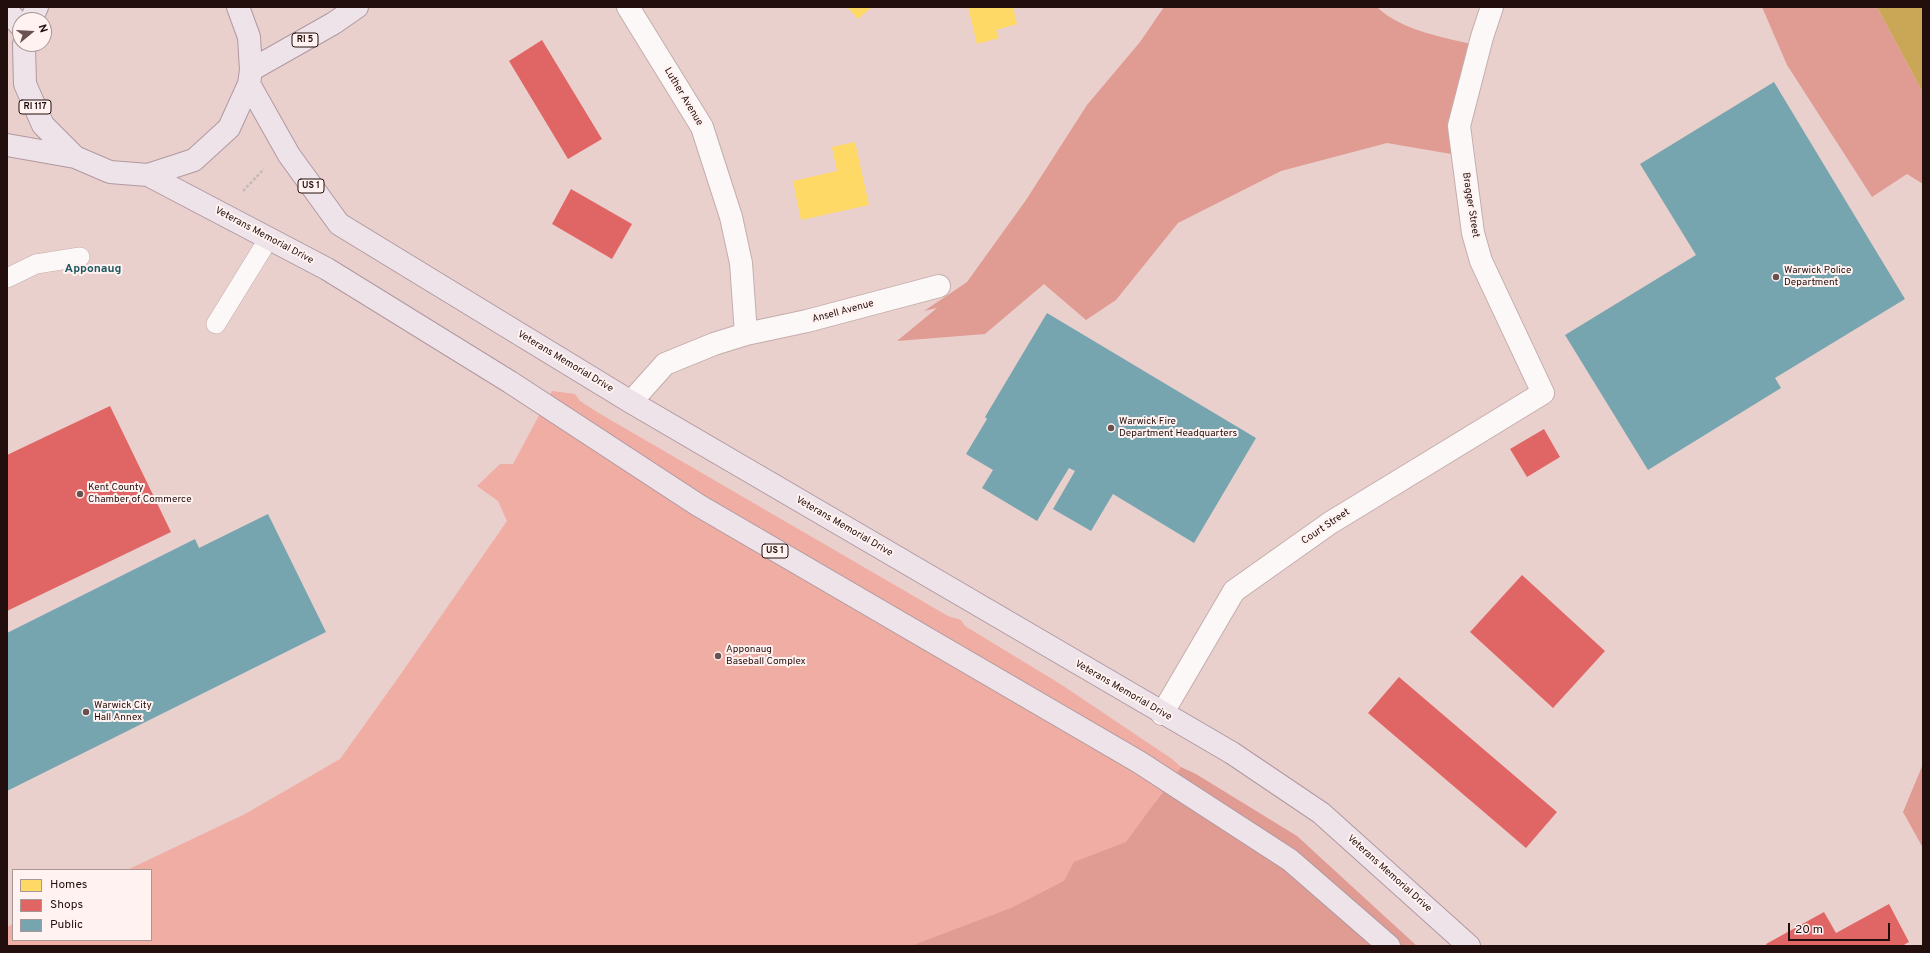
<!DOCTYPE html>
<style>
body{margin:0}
#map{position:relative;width:1930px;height:953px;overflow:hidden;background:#ead0cd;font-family:Overpass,sans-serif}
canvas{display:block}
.frame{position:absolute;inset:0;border:8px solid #220e0c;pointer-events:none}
.legend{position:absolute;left:12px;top:869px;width:140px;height:72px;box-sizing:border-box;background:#fff2f0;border:1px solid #a79795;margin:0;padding:5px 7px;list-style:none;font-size:12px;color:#220e0c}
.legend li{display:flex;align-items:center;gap:8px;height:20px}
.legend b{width:20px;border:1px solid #a79795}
.north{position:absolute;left:12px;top:12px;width:40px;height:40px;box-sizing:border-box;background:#fff2f0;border:1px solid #a79795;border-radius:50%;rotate:72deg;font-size:11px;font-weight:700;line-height:16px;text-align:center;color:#220e0c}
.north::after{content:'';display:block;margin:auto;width:14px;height:18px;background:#685250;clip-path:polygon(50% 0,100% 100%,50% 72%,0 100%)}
.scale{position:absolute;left:1788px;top:923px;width:102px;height:18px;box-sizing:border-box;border:2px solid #220e0c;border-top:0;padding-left:5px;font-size:12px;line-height:14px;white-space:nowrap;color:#220e0c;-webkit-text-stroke:3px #fff2f0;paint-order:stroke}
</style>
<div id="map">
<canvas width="1930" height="953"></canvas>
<div class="frame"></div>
<ul class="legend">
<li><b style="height:11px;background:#ffd966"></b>Homes</li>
<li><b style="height:11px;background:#e06666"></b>Shops</li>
<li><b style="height:11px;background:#76a5af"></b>Public</li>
</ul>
<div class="north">N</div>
<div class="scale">20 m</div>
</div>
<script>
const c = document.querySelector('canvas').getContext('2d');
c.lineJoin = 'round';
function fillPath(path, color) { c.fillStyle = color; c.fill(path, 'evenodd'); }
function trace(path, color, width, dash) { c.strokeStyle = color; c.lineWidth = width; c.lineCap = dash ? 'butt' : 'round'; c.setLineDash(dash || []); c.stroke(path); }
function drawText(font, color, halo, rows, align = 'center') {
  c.font = font + ' Overpass,sans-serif'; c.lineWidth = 4; c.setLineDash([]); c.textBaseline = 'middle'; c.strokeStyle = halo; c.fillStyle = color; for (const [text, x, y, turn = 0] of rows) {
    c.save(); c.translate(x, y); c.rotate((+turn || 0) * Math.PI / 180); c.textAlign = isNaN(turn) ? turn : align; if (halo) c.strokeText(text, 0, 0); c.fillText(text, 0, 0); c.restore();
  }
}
fillPath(new Path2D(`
 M552,391L575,394L580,401L597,412L948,616L961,620L965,626L1062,685L1172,759L1181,767L1155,802L1199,827L1019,946H7V927L13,924V940H151V870H127L245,814L340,759L398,678L507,521L498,501L477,486L500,464H513Z`), '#f0ada4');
fillPath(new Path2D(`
 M1164,7H1377C1401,31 1447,38 1480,46L1463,156L1387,143L1281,171L1178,223L1116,300L1086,320L1044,284L985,334L897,341L937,308L924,311L967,282L1026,200L1087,105L1140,42Z
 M1762,7H1877L1923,93V184L1907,174L1872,197L1787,65Z
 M1923,764V848L1903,812Z
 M1181,767L1196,774L1297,836L1417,946H911L1011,908L1064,881L1074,862L1126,842Z`), '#e09b93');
fillPath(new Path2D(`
 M1877,7H1923V93Z`), '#caa756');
fillPath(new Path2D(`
 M847,7H872L858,19Z
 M968,7H1013L1017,24L996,30L999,38L977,44Z
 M855,142L869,205L801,220L793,181L837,171L832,147Z`), '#ffd966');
fillPath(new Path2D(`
 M542,40L602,139L568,159L509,61Z
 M571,189L632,224L612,259L552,224Z
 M110,406L171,532L7,611V455Z
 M1544,429L1560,457L1527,477L1510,449Z
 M1522,575L1605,651L1553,708L1470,632Z
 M1399,677L1557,812L1526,848L1368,713Z
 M1889,904L1909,942L1902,946H1767L1766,944L1824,912L1836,933Z`), '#e06666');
fillPath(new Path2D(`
 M1774,82L1905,299L1775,378L1781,388L1648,470L1565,335L1696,255L1640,164Z
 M1047,313L1256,438L1194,543L1113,494L1091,531L1053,509L1075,471L1069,468L1037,521L982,488L993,470L966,454L987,419L985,417Z
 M268,514L326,632L7,791V633L195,539L199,548Z`), '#76a5af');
const lane = new Path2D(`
 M7,278L36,264L80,257
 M216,324L269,238`);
const street = new Path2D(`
 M628,7L702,127L731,217L741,263L746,334L714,344L665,364L631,402
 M746,334L807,321L939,286
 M1162,714L1234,591L1330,523L1543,393L1481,261L1473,233L1459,126L1482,37L1492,7`);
const primary = new Path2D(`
 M7,11L20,25
 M31,20L37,7
 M24,44L25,84L43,125L75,157L110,172L148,175L194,160L229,128L249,84L251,70L249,37L238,7
 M251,70L334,23L357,7
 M249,84L289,155L339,224L631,402L1232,753L1321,813L1469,946
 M7,145L75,157
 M148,175L327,269L510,382L698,505L1139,762L1290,860L1389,946`);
trace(lane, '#c4adab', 20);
trace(street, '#c4adab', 24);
trace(primary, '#b098a1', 24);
trace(new Path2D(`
 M243,191L264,169`), '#c3bab9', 2.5, [3, 2]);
trace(lane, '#fcf8f8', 19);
trace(street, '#fcf8f8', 22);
trace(primary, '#ede3e9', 22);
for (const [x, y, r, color] of [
 [1776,277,4,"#685250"],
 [1111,428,4,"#685250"],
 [80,494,4,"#685250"],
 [718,656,4,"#685250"],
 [86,712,4,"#685250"]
]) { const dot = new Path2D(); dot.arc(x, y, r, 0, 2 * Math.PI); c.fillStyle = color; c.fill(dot); trace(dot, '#fff2f0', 1.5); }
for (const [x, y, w] of [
 [305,40,26],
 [35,107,32],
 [311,186,26],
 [775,551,26]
]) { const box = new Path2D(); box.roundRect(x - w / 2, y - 7, w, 14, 3); c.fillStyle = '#fff2f0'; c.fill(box); trace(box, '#220e0c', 1); }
drawText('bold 9px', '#220e0c', null, [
 ["RI 5",305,40],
 ["RI 117",35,107],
 ["US 1",311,186],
 ["US 1",775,551]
]);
drawText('10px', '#220e0c', '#fff2f0', [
 ["Luther Avenue",683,97,59],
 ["Bragger Street",1470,205,81],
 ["Veterans Memorial Drive",264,236,28],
 ["Ansell Avenue",843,312,-15],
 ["Veterans Memorial Drive",565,362,31],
 ["Veterans Memorial Drive",844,527,30],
 ["Court Street",1326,527,-34],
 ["Veterans Memorial Drive",1123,691,30],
 ["Veterans Memorial Drive",1389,874,42]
]);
drawText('10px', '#220e0c', '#fff2f0', [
 ["Warwick Police",1784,271],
 ["Department",1784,283],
 ["Warwick Fire",1119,422],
 ["Department Headquarters",1119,434],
 ["Kent County",88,488],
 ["Chamber of Commerce",88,500],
 ["Apponaug",726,650],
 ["Baseball Complex",726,662],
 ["Warwick City",94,706],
 ["Hall Annex",94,718]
], 'left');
drawText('bold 12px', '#1f5961', '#fff2f0', [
 ["Apponaug",93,270]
]);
</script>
